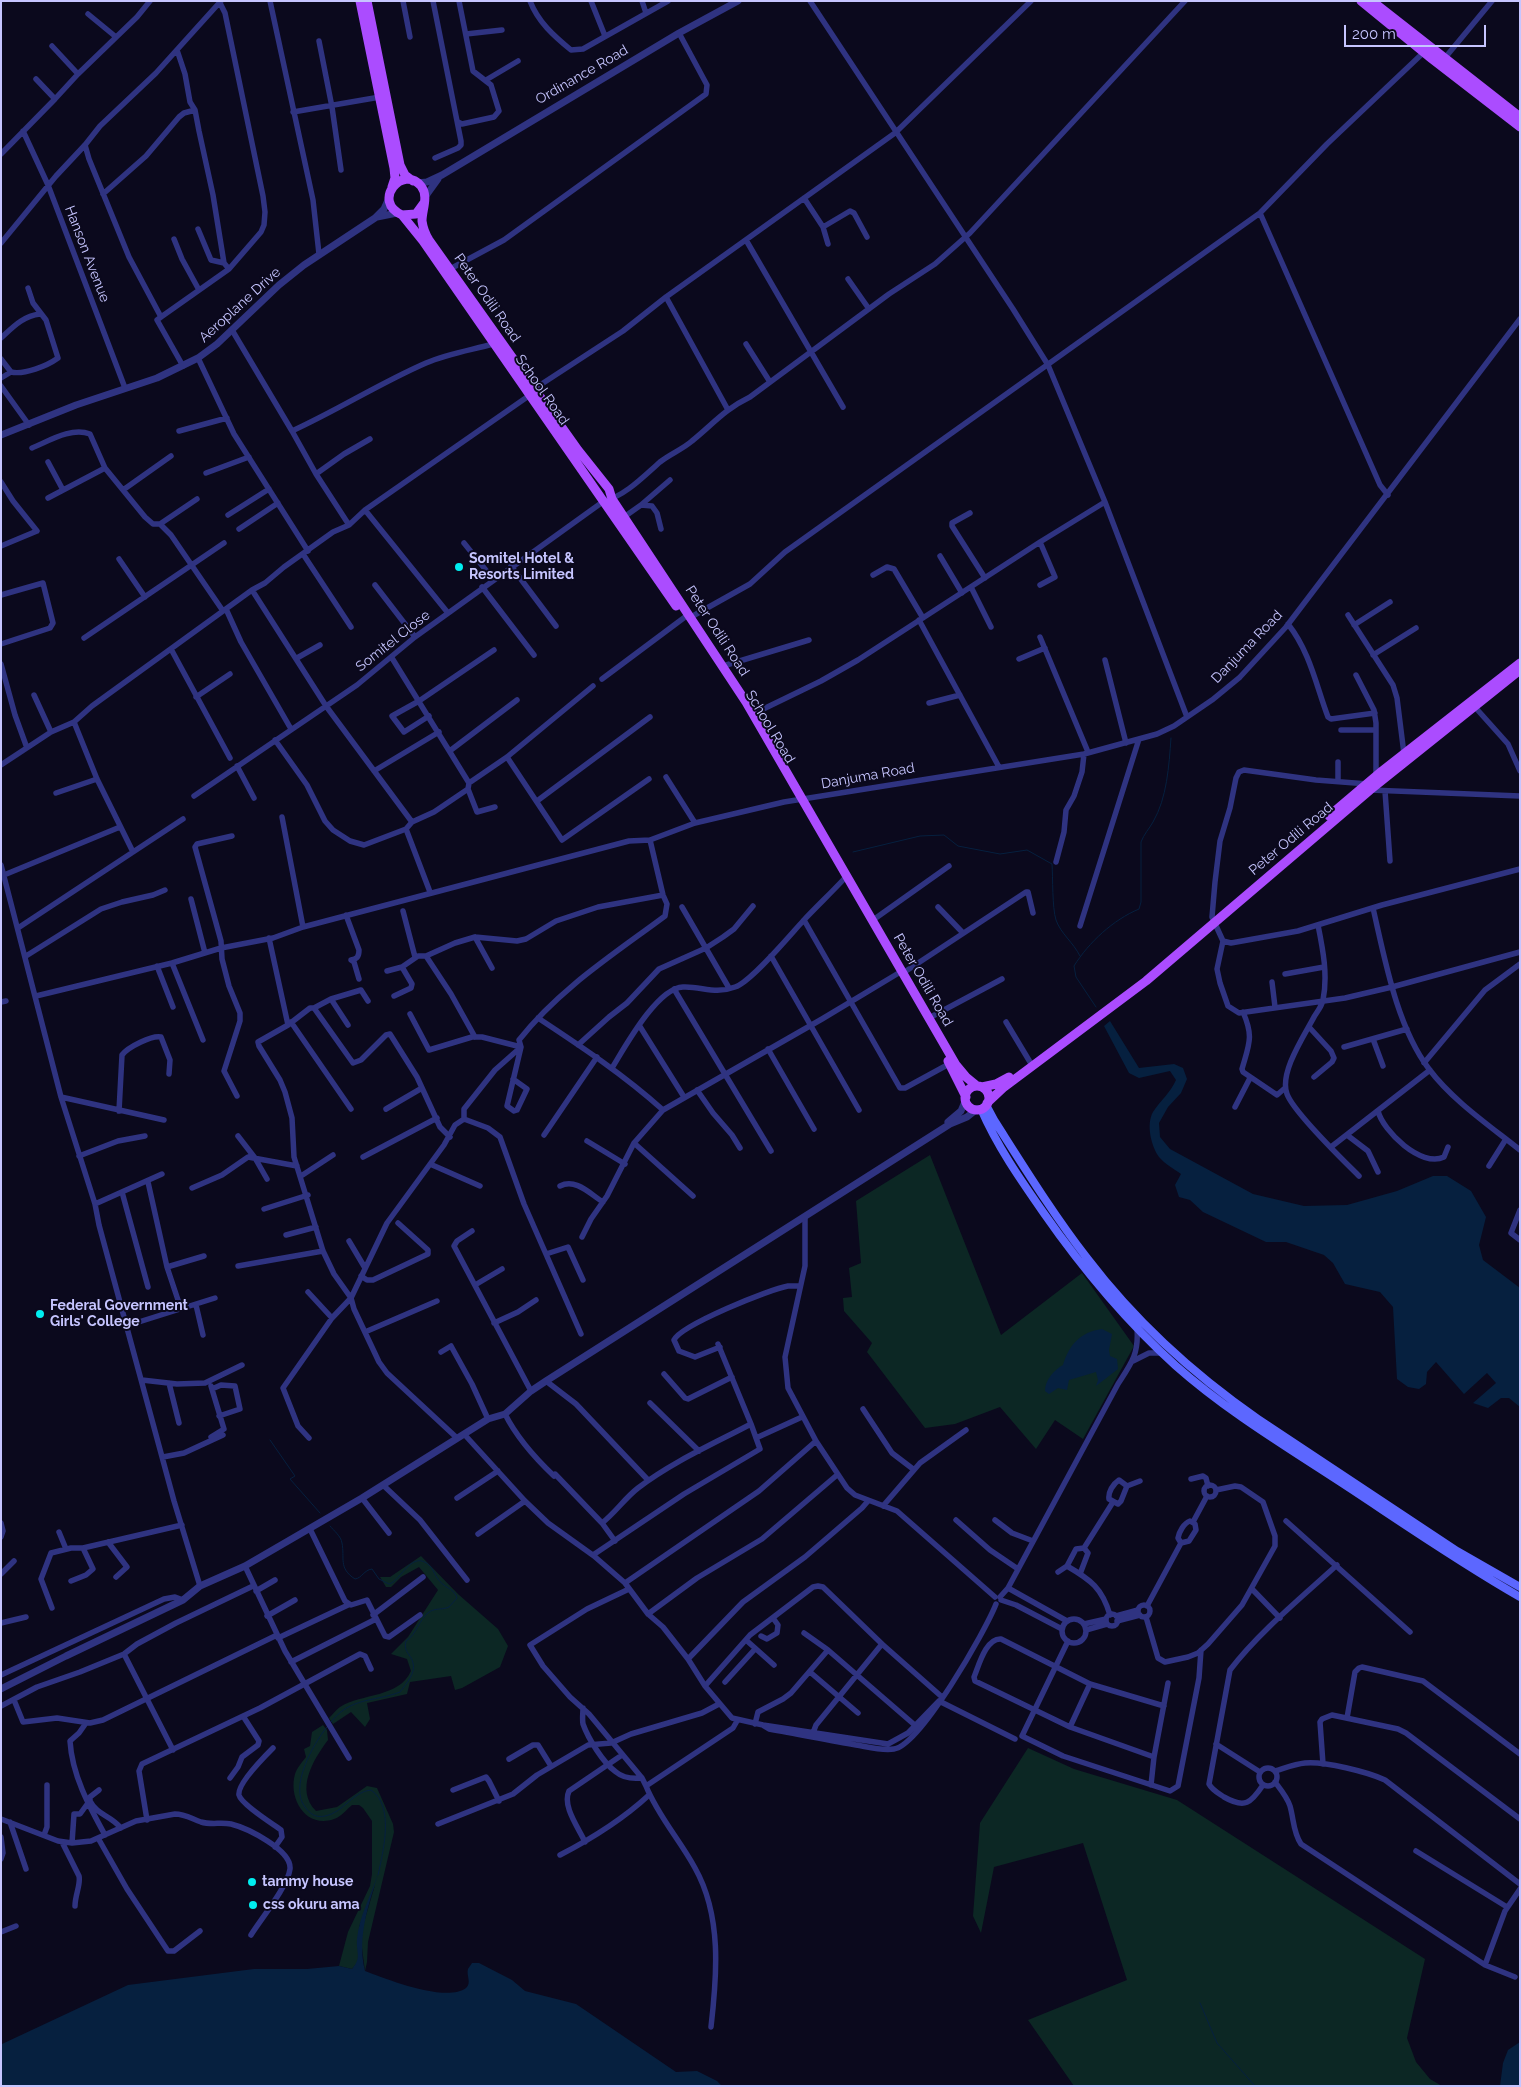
<!DOCTYPE html>
<style>
body{margin:0}
#map{position:relative;width:1521px;height:2087px;overflow:hidden;background:#0b091d;font-family:Raleway,sans-serif}
canvas{display:block}
.frame{position:absolute;inset:0;border:2px solid #c6c5ff;pointer-events:none}
.scale{position:absolute;left:1344px;top:25px;width:142px;height:22px;box-sizing:border-box;border:2px solid #c6c5ff;border-top:0;padding-left:6px;font-size:15px;line-height:18px;white-space:nowrap;color:#c6c5ff;-webkit-text-stroke:4px #0b091d;paint-order:stroke}
</style>
<div id="map">
<canvas width="1521" height="2087"></canvas>
<div class="frame"></div>
<div class="scale">200 m</div>
</div>
<script>
const c = document.querySelector('canvas').getContext('2d');
c.lineJoin = 'round';
function fillPath(path, color) { c.fillStyle = color; c.fill(path, 'evenodd'); }
function trace(path, color, width, dash) { c.strokeStyle = color; c.lineWidth = width; c.lineCap = dash ? 'butt' : 'round'; c.setLineDash(dash || []); c.stroke(path); }
function drawText(font, color, halo, rows, align = 'center') {
  c.font = font + ' Raleway,sans-serif'; c.lineWidth = 4; c.setLineDash([]); c.textBaseline = 'middle'; c.strokeStyle = halo; c.fillStyle = color; for (const [text, x, y, turn = 0] of rows) {
    c.save(); c.translate(x, y); c.rotate((+turn || 0) * Math.PI / 180); c.textAlign = isNaN(turn) ? turn : align; if (halo) c.strokeText(text, 0, 0); c.fillText(text, 0, 0); c.restore();
  }
}
fillPath(new Path2D(`
 M930,1155L1001,1335L1082,1273L1134,1346L1083,1439L1055,1420L1036,1449L1000,1407L955,1424L925,1428L867,1352L872,1343L844,1311L843,1298L852,1297L849,1268L861,1263L856,1201Z
 M421,1556L458,1594L498,1629L508,1646L500,1667L462,1688L455,1690L451,1676L410,1682L407,1694L367,1703L370,1719L365,1727L351,1712L333,1724L329,1718C332,1715 336,1710 340,1707C362,1693 399,1698 411,1671L407,1659L391,1654L408,1637L438,1590L419,1567L401,1577L391,1587H386L380,1577H390Z
 M323,1725L327,1730L328,1740C313,1760 295,1790 316,1811L337,1807L367,1786L377,1788L393,1824L394,1832L368,1942L367,1962L365,1971L361,1941L362,1929L375,1885L359,1927V1957L358,1962L352,1969L339,1966L348,1932L370,1886L372,1874V1821L363,1808L359,1805H352C347,1809 341,1817 334,1819C306,1829 288,1799 295,1774C297,1768 302,1762 306,1757L304,1749L310,1746L312,1732Z
 M1028,1748L1074,1769L1177,1800L1425,1959L1407,2038L1416,2062L1430,2079L1442,2086H1074L1028,2020L1127,1980L1083,1843L994,1867L981,1933L973,1916L980,1823Z`), '#0c2724');
fillPath(new Path2D(`
 M1110,1021L1139,1068L1174,1064L1183,1068L1187,1079L1181,1093L1168,1107L1159,1123L1160,1137L1170,1149L1253,1194L1304,1206L1347,1205L1397,1191L1433,1176H1447L1471,1191L1486,1217L1479,1245L1483,1260L1520,1288V1407L1509,1398H1501L1488,1408L1473,1403L1496,1383L1487,1373L1464,1394L1436,1362L1427,1372L1426,1384L1419,1389L1408,1387L1397,1379L1393,1307L1380,1292L1345,1284L1333,1263L1324,1255L1286,1242H1266L1203,1212L1190,1200L1179,1197L1175,1185L1181,1174C1174,1169 1165,1164 1159,1157C1151,1146 1146,1124 1153,1112C1160,1101 1171,1092 1176,1080L1170,1071L1139,1078L1129,1073L1104,1026Z
 M1102,1329L1112,1334L1109,1350L1110,1356L1117,1359L1118,1369L1096,1386L1098,1380L1096,1372L1069,1380L1067,1390L1058,1388L1049,1394L1045,1391C1045,1380 1054,1370 1063,1365C1069,1345 1080,1332 1102,1329Z
 M378,1874C368,1908 357,1936 365,1971C386,1979 446,2003 466,1988C472,1983 466,1975 468,1969C469,1967 471,1965 472,1963H479L512,1980L525,1991L576,2004L676,2072L697,2071L717,2081L722,2086H1L2,2044L128,1985L254,1969H307L339,1966L352,1969C362,1957 356,1954 357,1939C359,1917 371,1895 378,1874Z
 M1520,2042V2086H1500L1503,2063L1508,2050Z`), '#06203f');
trace(new Path2D(`
 M853,852L920,836L944,835L958,846L1000,854L1027,850L1052,864C1053,878 1052,907 1056,920C1061,934 1073,942 1080,956
 M1096,1007L1076,977L1074,966C1089,942 1113,920 1139,909L1141,902V842C1144,834 1149,829 1153,822C1167,798 1169,766 1171,738
 M270,1440L295,1476L290,1479L320,1513
 M330,1526C334,1531 341,1536 342,1543C345,1558 338,1568 355,1579C362,1578 364,1570 372,1569L379,1579L389,1584C401,1581 412,1548 430,1566C433,1569 435,1575 438,1579C443,1587 455,1589 457,1598L449,1607C442,1610 435,1608 429,1612C419,1619 417,1634 406,1641C403,1652 411,1654 413,1663C416,1673 406,1684 400,1692C374,1702 350,1697 331,1722
 M327,1727C313,1744 289,1787 305,1807C310,1814 316,1818 325,1816C343,1813 353,1791 371,1790C395,1806 383,1852 378,1875
 M1200,2003L1217,2043L1255,2086`), '#06203f', 1);
trace(new Path2D(`
 M270,1L313,200L319,254
 M403,1L410,37
 M433,1L461,141V145L458,148L435,158
 M530,1C538,22 554,36 571,50L583,49L668,1
 M591,1L605,36
 M642,1L646,13
 M810,1L1013,309L1048,365L1105,502L1187,717
 M88,14L116,37
 M466,34L502,30
 M319,41L332,107L341,170
 M52,46L78,74
 M177,50L185,74L190,102L195,110L199,131L213,195L224,263L229,269
 M1444,59L1492,1
 M36,79L55,99
 M486,80L518,61
 M293,112L380,97
 M458,122L462,124L494,117L499,111L491,85L473,71L459,1
 M23,131L48,185L125,388
 M85,145L89,159L129,257L161,317L157,320L183,366
 M1,154L55,99L78,74L137,17L150,1
 M103,194L146,156L179,117L184,113L195,110
 M804,198L823,227L828,244
 M1260,213L1380,485L1388,495
 M823,227L850,211L854,213L867,237
 M198,229L211,260L224,263
 M174,239L182,259L199,290
 M746,240L843,407
 M1,243L56,176L85,145L100,126L156,73L221,1
 M450,269L504,240L706,94L707,85L679,33
 M848,279L869,309
 M666,297L728,410
 M161,317L229,269L261,232L264,225L265,212L263,196L225,13L220,3
 M232,330L292,431
 M1,338C13,327 23,316 40,314
 M746,344L770,382
 M198,358L234,434L308,551
 M1,359L11,372
 M1,378L11,372C24,375 47,366 58,358L46,320L33,303L28,288
 M1,386L29,425
 M179,431L227,418
 M32,448C49,441 71,427 90,434L105,468L145,517L153,524H160L197,499
 M48,462L63,490
 M206,473L249,457
 M316,474L344,454L370,439
 M1,482L13,501L37,531L1,546
 M123,490L171,456
 M48,498L105,468
 M641,505L670,480
 M365,510L448,613
 M970,513L952,523V526L985,578
 M228,515L269,489
 M624,517L641,505L652,506L657,513L661,529
 M160,524L171,535L223,611
 M349,525L316,474L292,431C338,410 380,383 426,363C447,354 471,350 493,344
 M239,529L278,503
 M1040,542L1055,577L1040,585
 M464,543L493,579
 M303,554L351,627
 M940,556L962,593
 M119,559L145,597
 M511,566L556,626
 M873,575L887,567L894,569L923,618
 M375,585L415,637
 M482,587L534,655
 M971,587L991,627
 M252,590L326,706L412,822
 M1,595L43,583L53,623L50,628L1,644
 M226,609L241,642L291,729
 M1348,615L1393,685L1397,698L1404,754
 M691,617L750,584L785,552L1260,213L1327,144L1423,53
 M919,620L999,767
 M1288,624C1310,652 1316,685 1328,717L1331,719L1375,713
 M1354,625L1390,602
 M1040,637L1088,752
 M84,638L224,543
 M171,649L230,758
 M1373,655L1416,628
 M297,658L320,645
 M392,658L469,783
 M1019,659L1045,648
 M1105,660L1126,743
 M1,664L15,715L27,748
 M723,666L809,640
 M1356,675L1374,710L1376,723V776
 M602,679L685,617
 M34,695L51,732
 M196,697L230,674
 M929,703L960,695
 M1474,706L1508,744L1520,771
 M753,714L821,681L858,660L1040,542L1105,502
 M429,716L404,732L392,716L419,701L494,650
 M74,722L97,779L133,852
 M1341,730H1376
 M275,740L307,785L325,821L333,830L350,841L364,845L406,829L412,822L434,812L468,789L469,783L507,757L593,686
 M451,750L517,700
 M507,757L562,840L649,779
 M1,765L51,732L74,722L92,706L252,590L265,583L284,567L333,532L349,525L365,510L530,395L534,389L623,331L666,297L895,133L1031,1
 M237,766L254,798
 M374,771L439,732
 M666,777L695,823
 M1338,781V762
 M1368,784L1316,780L1244,770L1239,772L1236,778L1230,808L1220,841L1215,882L1212,917L1223,941L1231,943L1298,931L1382,905L1520,869
 M468,789L477,812L495,807
 M1370,790L1520,796
 M1385,791L1390,861
 M56,793L97,779
 M194,796L357,685L415,637L604,501C625,496 644,476 660,462C670,454 683,449 692,441C713,424 725,409 750,397L889,294L935,264L970,233L1185,1
 M537,801L650,717
 M282,817L303,927
 M406,829L430,892
 M232,836L197,844L195,847L221,941L222,959L229,986L240,1013V1021L224,1071L237,1096
 M1056,862L1064,832L1066,810L1074,796L1082,772L1084,754
 M1,865L61,1097L95,1204L99,1225L174,1501L200,1586
 M4,875L120,827
 M191,899L205,953
 M682,907L729,988
 M938,907L963,933
 M1373,908C1385,960 1397,1027 1429,1069C1452,1100 1490,1126 1520,1150
 M403,911L415,957
 M346,915L359,950C359,957 357,959 351,960L354,962L359,979
 M804,920L900,1088H905L949,1064
 M873,920L949,866
 M1318,925C1323,950 1328,975 1323,1000C1322,1006 1317,1012 1314,1017C1304,1036 1279,1073 1287,1094C1294,1113 1343,1160 1359,1176
 M1080,926L1139,739
 M18,928L183,819
 M475,937L492,968
 M269,938L288,1025
 M1223,941L1217,969L1220,983L1228,1006L1239,1013L1345,998L1392,987L1520,952
 M26,956L101,909L122,902L153,895L165,890
 M426,956L451,994L475,1037
 M771,956L859,1110
 M172,963L203,1040
 M157,966L173,1007
 M387,971L402,967L418,956H426L455,943L475,937L517,941L526,939L556,921L598,907L663,895
 M903,973L1026,892H1028L1033,913
 M1285,974L1324,967
 M1272,982L1275,1007
 M674,989L771,1151
 M36,996L172,963L221,948L273,938L303,927L629,841L650,840L695,823L784,802L1084,754L1157,734L1174,726L1212,700L1240,677L1286,627L1520,319
 M394,996L411,988L412,984L402,967
 M331,999L348,1025
 M1,1002L6,1001
 M314,1008L331,999L361,990L368,1001
 M1243,1012C1254,1037 1249,1044 1242,1069L1243,1072L1277,1095L1285,1088
 M410,1014L429,1050L472,1037H482L521,1047L507,1106L514,1111L517,1110L527,1089L513,1079
 M538,1018C582,1047 624,1075 663,1110
 M929,1018L1002,979
 M291,1022L351,1109
 M1006,1022L1030,1062
 M639,1025L684,1097
 M1309,1027L1331,1051L1334,1058L1332,1062L1314,1077
 M1373,1039L1383,1066
 M578,1045L609,1017L627,1003L659,969L706,948L723,937L734,929L753,906
 M1344,1047L1407,1029
 M768,1049L814,1129
 M1424,1063L1485,990L1520,964
 M612,1068C625,1047 657,988 683,987C702,986 714,995 735,987C751,982 790,935 803,921C816,907 830,894 843,880
 M697,1090L713,1113L732,1135L740,1148
 M61,1097L164,1120
 M1235,1107L1250,1078
 M386,1109L422,1088
 M119,1111L122,1055C128,1047 152,1035 161,1037L170,1060L169,1074
 M1378,1111C1383,1131 1421,1168 1444,1157L1448,1147
 M464,1119V1109L495,1070L521,1047L519,1040C559,989 614,954 665,916L667,904L663,895L650,840
 M464,1119L488,1128L500,1137L524,1204L581,1334
 M544,1135L597,1057
 M1347,1135L1368,1151L1378,1172
 M238,1136L255,1158L267,1179
 M450,1137L440,1127L417,1077L390,1034L386,1035L361,1060L353,1063L314,1008H310L288,1025L258,1042L259,1046L280,1080L285,1092L292,1118L294,1157L323,1251L334,1274L351,1298L354,1309L379,1362L387,1373L457,1438
 M587,1141L625,1164
 M634,1143L693,1196
 M1331,1147L1430,1070
 M79,1156L118,1141L145,1136
 M363,1157L437,1118
 M430,1164L480,1186
 M1489,1166L1506,1139
 M301,1176L333,1155
 M148,1182L167,1267L181,1309
 M560,1186C576,1178 590,1194 603,1202
 M192,1188L222,1175L248,1157L297,1166
 M122,1192L148,1287
 M95,1204L162,1174
 M264,1209L308,1195
 M1520,1210L1511,1233L1520,1240
 M805,1217V1266L785,1357L788,1388L816,1441L847,1488L855,1495L897,1511L995,1597
 M472,1231L457,1241L454,1246L531,1391
 M286,1235L316,1227
 M582,1237L591,1219L607,1196L634,1143L663,1110L822,1019L902,971
 M349,1241L365,1268
 M546,1254L568,1247L583,1280
 M238,1266L323,1251
 M167,1267L204,1256
 M361,1276L367,1280H373L428,1254V1250L398,1223
 M475,1285L502,1269
 M308,1292L332,1318
 M196,1305L203,1335
 M494,1323L518,1312L536,1300
 M126,1326L215,1298
 M365,1332L437,1301
 M720,1347L695,1357L679,1351L674,1340C681,1325 770,1289 788,1286C792,1286 796,1286 800,1286
 M441,1352L451,1346L472,1384L488,1419
 M1133,1361L1149,1353H1162
 M664,1374L685,1398L688,1399L732,1377
 M142,1380L177,1384L205,1383L242,1365
 M546,1381L576,1404L648,1480
 M169,1383L179,1423
 M211,1386L224,1429L211,1437
 M212,1389L221,1385L235,1386L240,1409L219,1416
 M650,1403L699,1451
 M863,1409L892,1453L913,1469
 M505,1414C517,1438 534,1457 554,1476L555,1474L602,1523L615,1541
 M464,1434L525,1501L548,1523L594,1556L625,1583L648,1614L663,1627L688,1659L705,1686L732,1718L763,1725L888,1744L908,1733L939,1701
 M309,1438L298,1426L283,1388L332,1318L351,1298L387,1223L444,1145L455,1125L464,1119
 M756,1438L802,1417
 M163,1457L184,1453L223,1435
 M1191,1479L1203,1476L1206,1478L1208,1486
 M1119,1480L1127,1486L1121,1501L1118,1504L1109,1499C1108,1492 1113,1484 1119,1480Z
 M383,1485L420,1520L467,1580
 M1204 1491a6 6 0 1 1 12 0a6 6 0 1 1-12 0Z
 M1127,1486L1140,1481
 M362,1498L389,1533
 M457,1498L498,1471
 M883,1506L920,1463L966,1430
 M956,1520L990,1550L1018,1569
 M995,1520L1012,1533L1033,1541
 M1190,1521L1195,1524L1196,1530L1189,1541L1181,1543L1178,1538C1179,1532 1184,1523 1190,1521Z
 M1286,1521L1410,1632
 M1193,1522L1207,1496
 M1,1523L3,1531L1,1537
 M602,1523C615,1513 625,1498 638,1488C672,1462 713,1444 751,1424
 M310,1529L345,1601L351,1605L367,1600L385,1636L389,1637L420,1615
 M59,1532L66,1549
 M478,1534L525,1501
 M108,1542L127,1567L116,1577
 M1084,1548L1113,1502
 M593,1555L684,1494L760,1449L751,1424L718,1344
 M245,1566L285,1651L349,1758
 M1067,1566L1076,1549L1084,1548L1088,1553L1080,1574
 M1058,1572L1067,1566C1091,1580 1102,1588 1110,1615
 M1,1574L14,1561
 M71,1581L86,1575L93,1569L83,1548
 M625,1583L759,1491L816,1441
 M1008,1588L1067,1621
 M629,1589L587,1609L530,1645L543,1666L570,1697L589,1714L642,1778L646,1786
 M1252,1589L1280,1618
 M256,1591L275,1580
 M1000,1597L1008,1588L1118,1384C1131,1364 1139,1354 1137,1329
 M1001,1600L1016,1605L1062,1629
 M1138 1611a6 6 0 1 1 12 0a6 6 0 1 1-12 0Z
 M1147,1606L1181,1543
 M52,1608L41,1579L51,1553L71,1548H83L182,1525
 M648,1614L697,1578L762,1539L837,1475
 M1106 1620a6 6 0 1 1 12 0a6 6 0 1 1-12 0Z
 M373,1615L423,1577
 M267,1616L295,1600
 M1116,1616L1138,1610
 M1146,1617L1158,1658L1165,1662L1188,1657L1198,1653L1208,1644L1242,1605L1275,1546V1536L1263,1502L1241,1487L1235,1486L1216,1490
 M1062 1631a12 12 0 1 1 24 0a12 12 0 1 1-24 0Z
 M1117,1621L1140,1615
 M1,1623L26,1617
 M1084,1624L1106,1619
 M1086,1630L1107,1624
 M804,1633L828,1650L917,1727
 M761,1636L767,1639L777,1633L778,1625L773,1618
 M278,1638L348,1605
 M746,1640L774,1665
 M1068,1641L1022,1736L1063,1756L1170,1791L1178,1786L1199,1678L1201,1650
 M124,1654L173,1750
 M688,1659L743,1602L805,1557L862,1508L868,1501
 M291,1662L376,1619
 M810,1672L858,1713
 M1,1675L164,1599L175,1597L183,1600
 M725,1682L755,1649
 M705,1686L750,1635L813,1587L818,1586L823,1587L882,1644L942,1697
 M14,1700L23,1722L57,1718L90,1723L103,1720L277,1635
 M939,1701L1015,1739
 M1,1706L37,1687L80,1672L124,1654L137,1644L176,1623L253,1586
 M583,1708C583,1713 582,1719 583,1724C588,1738 603,1763 616,1772C623,1778 633,1779 642,1778
 M1347,1718L1355,1672L1359,1668L1362,1667L1423,1681L1520,1754
 M86,1723L79,1733L70,1741C72,1775 89,1806 105,1835
 M755,1724L758,1712L783,1699L791,1693L828,1650
 M764,1726L769,1729C798,1734 827,1740 856,1745C868,1747 882,1751 894,1749C920,1746 986,1630 996,1604
 M1070,1727L1090,1684
 M813,1733L816,1725L882,1644
 M1216,1744L1260,1772
 M273,1748C265,1756 237,1784 239,1795C241,1804 273,1824 281,1830L282,1837L275,1847
 M1154,1757L1070,1727L975,1681L974,1677C979,1665 986,1638 1001,1639L1090,1684L1164,1706
 M509,1759L533,1745H538L551,1766
 M1323,1764L1320,1722L1322,1719L1332,1715L1398,1729L1406,1733L1520,1819
 M1259 1777a9 9 0 1 1 18 0a9 9 0 1 1-18 0Z
 M1275,1771C1285,1768 1295,1764 1305,1763C1324,1761 1368,1772 1385,1780L1520,1884
 M230,1778L238,1767L242,1757L258,1745L259,1741L243,1716
 M1275,1782C1281,1790 1287,1797 1290,1806C1294,1820 1293,1832 1301,1844L1485,1965L1515,1977
 M1151,1785L1154,1757L1168,1683
 M1263,1785C1251,1803 1245,1809 1224,1797C1218,1793 1212,1790 1209,1784L1230,1670C1258,1633 1302,1597 1337,1565
 M99,1790L90,1797V1801C98,1816 109,1814 121,1828
 M453,1790L486,1777L489,1781L499,1801
 M1,1819L58,1841L72,1843L91,1841L136,1821L175,1814C185,1814 192,1819 201,1822C211,1825 221,1822 231,1824C247,1828 292,1850 290,1869C288,1886 261,1919 251,1935
 M147,1820L139,1771L142,1764L260,1708L360,1654L365,1656L371,1669
 M10,1822L26,1869
 M438,1824L513,1794L537,1775L588,1745L611,1743L631,1734L702,1713L719,1704
 M44,1835L47,1827V1785
 M1,1837L3,1853L1,1859
 M98,1838L127,1889L168,1951H174L200,1931
 M62,1842L79,1876C81,1884 75,1895 75,1906
 M585,1842C578,1827 562,1806 569,1791L622,1755
 M72,1843L74,1814H80L88,1803
 M1416,1851L1507,1907
 M560,1855C593,1838 622,1820 649,1795
 M1,1932L16,1926
 M1485,1965L1505,1911L1520,1889
 M711,2027C717,1975 722,1916 695,1868C680,1840 658,1816 646,1786L733,1728L737,1721`), '#2f3381', 5.5);
trace(new Path2D(`
 M417,183L427,182L442,175L679,33L738,1
 M425,197L438,179
 M377,217L397,213
 M1,435L76,405L157,378L198,358L217,344L279,285L304,265L375,218L384,209L389,198
 M948,1122L961,1111L966,1099
 M1,1689L66,1656L183,1600L200,1586L245,1566L362,1498L488,1419L505,1414L531,1391L546,1381L950,1124L967,1117L977,1109`), '#2f3381', 7);
trace(new Path2D(`
 M986,1105L994,1120C1024,1167 1053,1214 1087,1258C1135,1321 1193,1374 1258,1419L1457,1551L1520,1587
 M981,1109C997,1146 1020,1179 1043,1212C1082,1268 1125,1320 1176,1366C1229,1413 1292,1450 1351,1489C1407,1526 1462,1564 1520,1597`), '#5c67ff', 8);
trace(new Path2D(`
 M360,1L394,168L395,178L392,187
 M367,1L400,165L405,175L413,181
 M1361,1L1432,59L1520,127
 M1372,1L1520,117
 M424,203L416,214L402,215C371,201 403,164 421,186C429,196 422,210 422,221C423,228 425,234 429,240L578,450L609,489L612,499L746,702L956,1065L966,1077L977,1086
 M402,215L423,241L676,606
 M1329,816L1382,771L1520,663
 M948,1061L966,1097
 M965 1098a12 12 0 1 1 24 0a12 12 0 1 1-24 0Z
 M982,1087L996,1084L1009,1077
 M987,1103L1003,1088L1146,981L1370,790L1520,670`), '#ab4cff', 9);
for (const [x, y, r, color] of [
 [459,567,5,"#00eef0"],
 [40,1314,5,"#00eef0"],
 [252,1882,5,"#00eef0"],
 [253,1905,5,"#00eef0"]
]) { const dot = new Path2D(); dot.arc(x, y, r, 0, 2 * Math.PI); c.fillStyle = color; c.fill(dot); trace(dot, '#0b091d', 2); }
drawText('14px', '#c6c5ff', '#0b091d', [
 ["Ordinance Road",582,75,-30],
 ["Hanson Avenue",87,254,69],
 ["Peter Odili Road",487,298,55],
 ["Aeroplane Drive",240,305,-42],
 ["School Road",542,390,55],
 ["Peter Odili Road",717,631,57],
 ["Somitel Close",393,641,-38],
 ["Danjuma Road",1247,647,-46],
 ["School Road",770,727,59],
 ["Danjuma Road",868,776,-10],
 ["Peter Odili Road",1291,839,-40],
 ["Peter Odili Road",923,980,60]
]);
drawText('bold 14px', '#c6c5ff', '#0b091d', [
 ["Somitel Hotel &",469,559],
 ["Resorts Limited",469,575],
 ["Federal Government",50,1306],
 ["Girls' College",50,1322],
 ["tammy house",262,1882],
 ["css okuru ama",263,1905]
], 'left');
</script>
